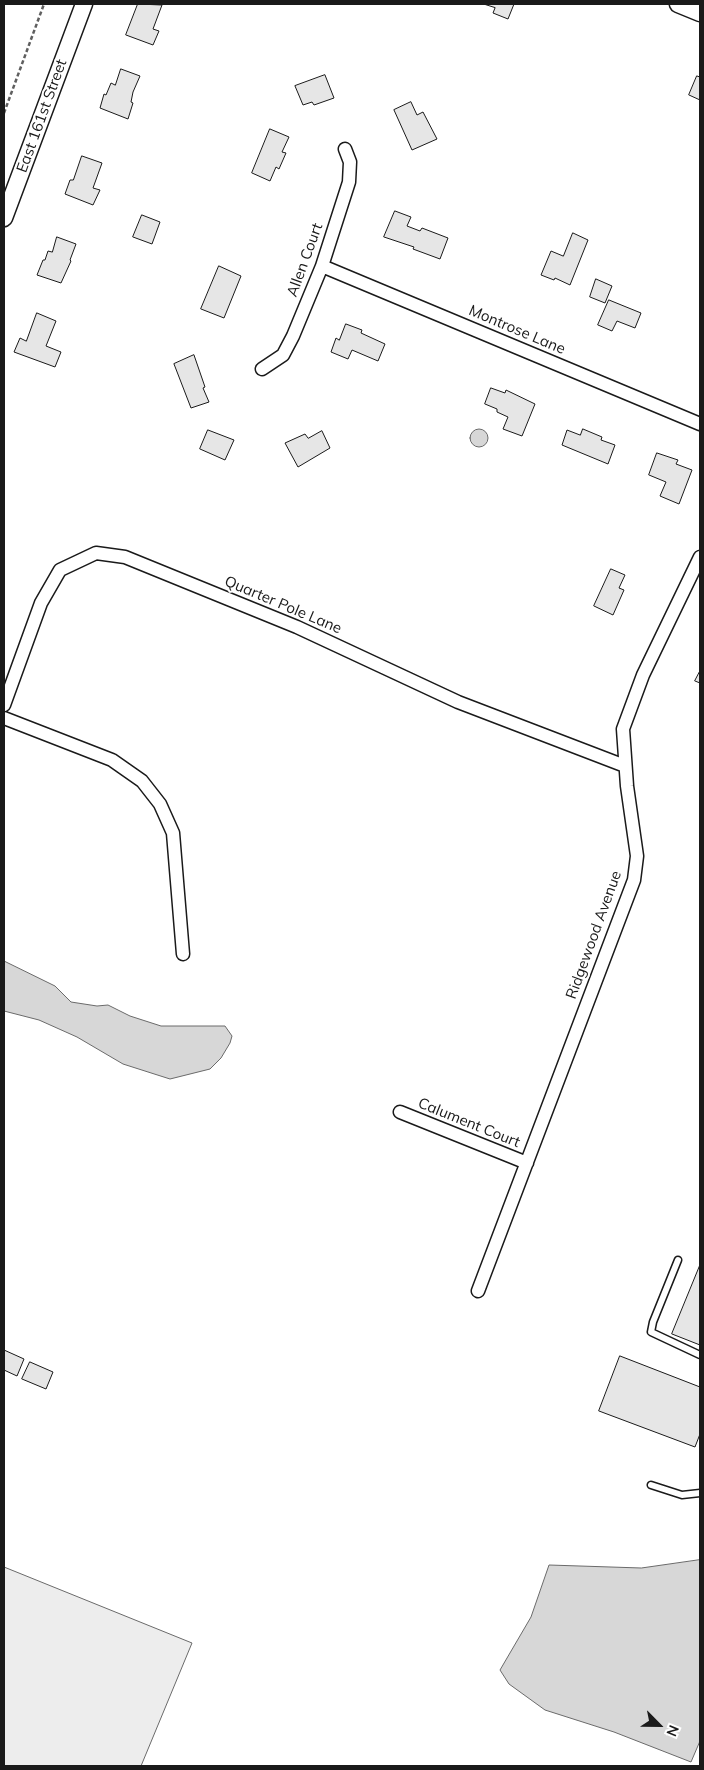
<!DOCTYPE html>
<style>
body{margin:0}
#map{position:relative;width:704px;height:1770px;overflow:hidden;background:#fff;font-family:Mulish,sans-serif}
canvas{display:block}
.frame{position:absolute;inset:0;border:5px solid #1a1a1a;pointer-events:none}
.north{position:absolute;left:634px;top:1700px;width:50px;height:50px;-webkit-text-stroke:4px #fff;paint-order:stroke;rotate:113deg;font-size:14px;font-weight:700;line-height:20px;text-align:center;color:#1a1a1a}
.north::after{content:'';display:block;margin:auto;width:18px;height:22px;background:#1a1a1a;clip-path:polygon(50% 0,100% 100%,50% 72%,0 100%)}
</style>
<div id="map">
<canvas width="704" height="1770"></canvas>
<div class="frame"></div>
<div class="north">N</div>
</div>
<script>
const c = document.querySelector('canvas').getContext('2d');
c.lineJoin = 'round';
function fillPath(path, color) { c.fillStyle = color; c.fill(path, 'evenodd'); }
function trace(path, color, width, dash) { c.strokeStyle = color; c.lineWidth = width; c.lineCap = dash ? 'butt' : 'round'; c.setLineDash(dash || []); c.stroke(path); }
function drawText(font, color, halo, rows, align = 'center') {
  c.font = font + ' Mulish,sans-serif'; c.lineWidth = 4; c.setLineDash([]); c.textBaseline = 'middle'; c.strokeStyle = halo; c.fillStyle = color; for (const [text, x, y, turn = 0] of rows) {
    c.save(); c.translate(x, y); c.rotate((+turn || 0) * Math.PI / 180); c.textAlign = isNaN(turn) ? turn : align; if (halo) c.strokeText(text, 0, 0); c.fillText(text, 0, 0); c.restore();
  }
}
const built = new Path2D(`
 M4,1567L192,1643L141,1766H4Z`);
fillPath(built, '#ededed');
trace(built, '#6a6a6a', 1);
const water = new Path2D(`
 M470 438a9 9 0 1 1 18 0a9 9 0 1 1-18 0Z
 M4,961L55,986L71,1002L97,1006L108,1005L130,1016L161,1026H225L232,1036L230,1043L221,1058L210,1069L170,1079L123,1064L77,1037L39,1020L4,1011Z
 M700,1560V1741L691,1762L614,1732L545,1710L509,1684L500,1670L531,1617L549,1565L641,1568Z`);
fillPath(water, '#d7d7d7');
trace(water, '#6a6a6a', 1);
const building = new Path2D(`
 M138,4L162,5L153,29L159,31L153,45L126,35Z
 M484,4H514L508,19L493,13L495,8Z
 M121,69L140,76L133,92L131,102L133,103L128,119L100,108L104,94L106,95L111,83L115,85Z
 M325,75L334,98L314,105L312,102L303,105L295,86Z
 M697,76L700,77V100L689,95Z
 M411,102L417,115L423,112L437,139L412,150L394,110Z
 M270,129L289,137L282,152L286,153L279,169L276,167L270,181L252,173Z
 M82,156L102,163L93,188L100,190L93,205L65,194L70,180H73Z
 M395,211L411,217L407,226L420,231L422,228L448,238L440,259L413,249L414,247L384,237Z
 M142,215L160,222L152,244L133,237Z
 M573,233L588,240L570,285L555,278L554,280L541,275L551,251L563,256Z
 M57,237L76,244L70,260L71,261L61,283L37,275L43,260H45L48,251L52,252Z
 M219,266L241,276L224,318L201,309Z
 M596,279L612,286L605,303L590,297Z
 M609,300L641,313L635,328L617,321L612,331L598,325Z
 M37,313L56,321L46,346L61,352L55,367L14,352L20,338L26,341Z
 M346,324L362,330L361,333L385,344L378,361L352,350L348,359L331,352L336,338L339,340Z
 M194,355L205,387L203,388L209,402L191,408L174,364Z
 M491,388L505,393L506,390L535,404L522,436L503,429L508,417L497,412V409L485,404Z
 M583,429L602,437L601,440L615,445L608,464L562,445L567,430L580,435Z
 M208,430L234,440L225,460L200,449Z
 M322,431L330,448L298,467L285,443L305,434L308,438Z
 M657,453L678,460L676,464L692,470L679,504L660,496L666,482L649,475Z
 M611,569L625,575L619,588L624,590L613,615L594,606Z
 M700,671V683L695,681Z
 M700,1265V1345L672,1334Z
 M4,1350L24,1359L17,1376L4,1370Z
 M620,1356L700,1387V1434L695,1447L599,1411Z
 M30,1362L53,1372L46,1389L22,1379Z`);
fillPath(building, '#e6e6e6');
trace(building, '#1a1a1a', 1);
const service = new Path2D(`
 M678,1260L653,1322L651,1332L700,1355
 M651,1485L682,1495L700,1493`);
const minor = new Path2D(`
 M322,266L700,424
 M262,369L283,355L293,336L322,266L349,182L350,162L345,149
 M4,705L41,603L60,570L96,553L125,557L297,627L458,702L625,766
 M4,718L112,760L142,781L160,804L173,833L183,954
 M400,1112L527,1163
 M478,1291L634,880L637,856L627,786L623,729L643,675L700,557`);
const tertiary = new Path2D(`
 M678,4L700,13
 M4,218L84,4`);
trace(service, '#1a1a1a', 9);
trace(minor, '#1a1a1a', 15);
trace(tertiary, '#1a1a1a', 19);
trace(new Path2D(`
 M4,113L44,4`), '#5f5f5f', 2.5, [4, 2.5]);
trace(service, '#fff', 6);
trace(minor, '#fff', 12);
trace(tertiary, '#fff', 16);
drawText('15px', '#1a1a1a', '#fff', [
 ["East 161st Street",42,116,-70],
 ["Allen Court",305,260,-70],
 ["Montrose Lane",517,330,23],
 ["Quarter Pole Lane",283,605,23],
 ["Ridgewood Avenue",594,935,-70],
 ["Calument Court",469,1123,22]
]);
</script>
